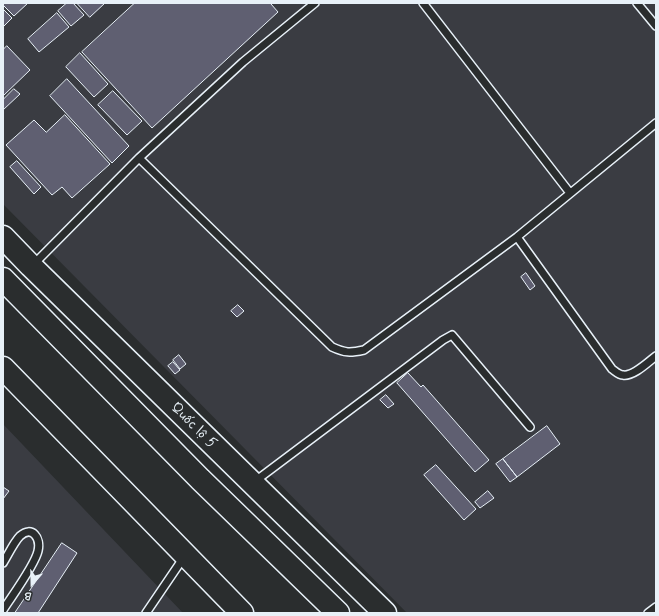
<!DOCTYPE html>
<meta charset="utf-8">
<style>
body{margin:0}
#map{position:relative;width:659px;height:616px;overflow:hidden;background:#2a2d2e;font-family:Mynerve,sans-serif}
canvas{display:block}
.frame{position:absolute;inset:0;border:4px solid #e8f1f8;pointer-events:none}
.north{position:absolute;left:12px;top:564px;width:40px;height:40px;-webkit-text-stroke:3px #2a2d2e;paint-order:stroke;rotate:200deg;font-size:11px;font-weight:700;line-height:16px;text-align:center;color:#e8f1f8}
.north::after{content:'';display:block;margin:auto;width:14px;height:18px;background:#e8f1f8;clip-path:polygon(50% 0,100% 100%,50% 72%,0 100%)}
</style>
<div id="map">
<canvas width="659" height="616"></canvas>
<div class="frame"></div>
<div class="north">B</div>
</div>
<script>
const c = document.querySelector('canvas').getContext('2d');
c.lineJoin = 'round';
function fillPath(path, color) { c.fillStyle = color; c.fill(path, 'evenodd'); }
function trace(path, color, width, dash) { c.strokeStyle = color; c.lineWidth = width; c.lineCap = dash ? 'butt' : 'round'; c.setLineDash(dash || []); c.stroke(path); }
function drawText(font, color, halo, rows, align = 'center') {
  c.font = font + ' Mynerve,sans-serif'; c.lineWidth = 4; c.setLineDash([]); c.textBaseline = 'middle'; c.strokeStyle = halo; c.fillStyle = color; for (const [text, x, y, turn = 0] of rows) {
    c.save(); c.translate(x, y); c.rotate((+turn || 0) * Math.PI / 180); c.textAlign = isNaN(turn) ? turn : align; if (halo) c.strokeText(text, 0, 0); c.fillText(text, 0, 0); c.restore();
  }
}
fillPath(new Path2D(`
 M3,3H656V613H407L3,204Z
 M3,424L183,613H3Z`), '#3a3c42');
const building = new Path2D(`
 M3,3H28L14,16L3,5Z
 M67,3H73L84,15L71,26L58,11Z
 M77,3H105L90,17Z
 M135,3H272L271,4L278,12L152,128L82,52Z
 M3,9L12,18L3,27Z
 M57,13L69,27L39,52L28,39Z
 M7,46L30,70L3,96V50Z
 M80,53L108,84L94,97L66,67Z
 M67,79L129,146L112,163L50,96Z
 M14,89L20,94L3,110V100Z
 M113,91L142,121L127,135L98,105Z
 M65,115L110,164L72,198L62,187L52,195L6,145L34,120L46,132Z
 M17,161L41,187L34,194L10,167Z
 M526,273L535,286L530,290L521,277Z
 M238,305L244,311L237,317L231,311Z
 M179,355L186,364L180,369L173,360Z
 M173,362L180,370L175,374L168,366Z
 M408,373L421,387L423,385L489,460L475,472L397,383Z
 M386,395L394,404L388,408L380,400Z
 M547,426L560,444L517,477L503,459Z
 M503,459L517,477L510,482L496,464Z
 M436,465L476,509L464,520L424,475Z
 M3,487L9,491L3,499Z
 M488,491L494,498L480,508L475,502Z
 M62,543L77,553L38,613H15Z`);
fillPath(building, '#5f5f71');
trace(building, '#e8f1f8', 1);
const lane = new Path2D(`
 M423,3L570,193
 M637,3L656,26
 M139,158L332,347C345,353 350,353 364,350L517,237L656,123
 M517,237L612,369C616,372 619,375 623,375C633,377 648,362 656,356
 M33,265L139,158L243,62L315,3
 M254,482L443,340L452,335L530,427
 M3,563C8,555 14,542 20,536C32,525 41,538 38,551C35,565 12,596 3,610
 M146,613L184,557
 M648,613L656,607`);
const highway = new Path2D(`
 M3,237L31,266L385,613
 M3,279L200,479L338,613
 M3,368L242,613`);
trace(lane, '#e8f1f8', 10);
trace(highway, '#e8f1f8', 25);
trace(lane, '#2a2d2e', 7);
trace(highway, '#2a2d2e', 22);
drawText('15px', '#e8f1f8', '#2a2d2e', [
 ["Quốc lộ 5",193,426,45]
]);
</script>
